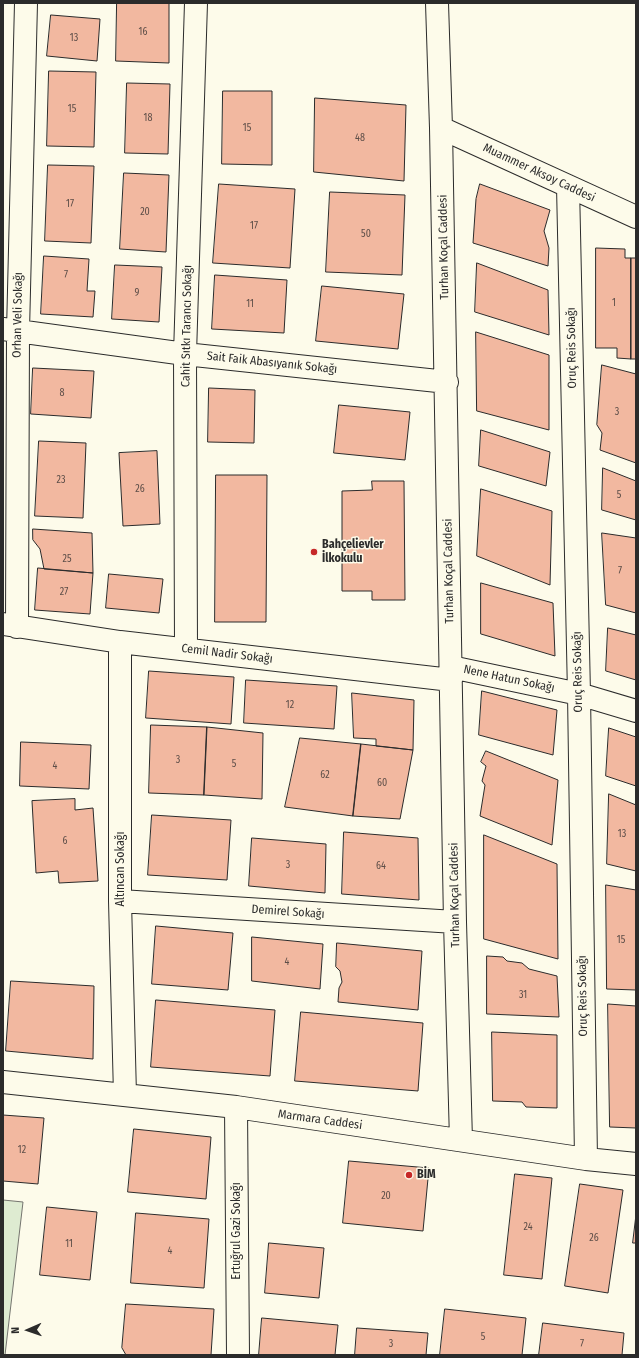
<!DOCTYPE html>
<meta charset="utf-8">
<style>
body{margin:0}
#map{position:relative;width:639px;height:1358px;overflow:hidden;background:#fdfbea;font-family:"Fira Sans Condensed",sans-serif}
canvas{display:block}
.frame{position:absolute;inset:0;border:4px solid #2b2b2b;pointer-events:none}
.north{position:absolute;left:8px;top:1310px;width:40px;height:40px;-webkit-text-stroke:3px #fdfbea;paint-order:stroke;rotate:268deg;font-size:11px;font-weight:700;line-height:16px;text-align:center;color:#2b2b2b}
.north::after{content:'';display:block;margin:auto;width:14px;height:18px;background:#2b2b2b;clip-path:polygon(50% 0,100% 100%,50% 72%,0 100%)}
</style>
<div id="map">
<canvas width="639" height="1358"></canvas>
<div class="frame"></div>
<div class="north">N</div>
</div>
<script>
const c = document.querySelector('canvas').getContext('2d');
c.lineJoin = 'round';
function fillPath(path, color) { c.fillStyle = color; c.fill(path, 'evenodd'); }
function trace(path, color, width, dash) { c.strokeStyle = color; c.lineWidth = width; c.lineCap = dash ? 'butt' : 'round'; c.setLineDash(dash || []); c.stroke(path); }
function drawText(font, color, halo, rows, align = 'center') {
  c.font = font + ' "Fira Sans Condensed",sans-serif'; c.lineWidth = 3; c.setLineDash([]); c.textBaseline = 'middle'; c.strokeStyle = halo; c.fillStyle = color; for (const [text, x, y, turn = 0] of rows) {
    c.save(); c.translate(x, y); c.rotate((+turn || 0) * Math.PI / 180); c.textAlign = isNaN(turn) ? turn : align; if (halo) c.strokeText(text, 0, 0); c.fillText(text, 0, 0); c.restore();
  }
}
const green = new Path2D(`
 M3,1200L23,1202L5,1355H3Z`);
fillPath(green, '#deebd1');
trace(green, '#74746e', 1);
const building = new Path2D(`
 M117,3H169V63L116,61Z
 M51,15L100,19L97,61L47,56Z
 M49,71L96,72L94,147L47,146Z
 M127,83L170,84L168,154L125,153Z
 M223,91H272V165L222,164Z
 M315,98L406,105L404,181L314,172Z
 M48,165L94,166L91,243L45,241Z
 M124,173L169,175L166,252L120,249Z
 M219,184L295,189L290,268L213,263Z
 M480,184L550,210L544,231L549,248L548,266L473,243L476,199Z
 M330,192L405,195L402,275L326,272Z
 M596,248L625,249V258H631V359L617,358V348H596Z
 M44,256L89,259L87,291H95L93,317L41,314Z
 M631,258H636V359H631Z
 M477,263L548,290L549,335L475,312Z
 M115,265L162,267L159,322L112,319Z
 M215,275L287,280L284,333L212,329Z
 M322,286L404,294L398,349L316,341Z
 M476,332L549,355V430L477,411Z
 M602,365L636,374V463L600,450L602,433L597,425Z
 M33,368L94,371L91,418L31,414Z
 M209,388L255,390L254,443L208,442Z
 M339,405L410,412L405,460L334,453Z
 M481,430L550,452L546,486L479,466Z
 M39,441L86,443L83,518L35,516Z
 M157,451L160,524L123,526L119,453Z
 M603,468L636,481V520L602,510Z
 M216,475H267L266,622H215Z
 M372,481H404L405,600H372V591H342V491L372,490Z
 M481,489L552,511L550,585L477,556Z
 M33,529L92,533L93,573L44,569L40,549L33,540Z
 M602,533L636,538V613L606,605Z
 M38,568L93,573L90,614L35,610Z
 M109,574L163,579L159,613L106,608Z
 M481,583L553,603L555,656L481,634Z
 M608,628L636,635V680L606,671Z
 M149,671L234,677L231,724L146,718Z
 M246,680L337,686L334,729L244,723Z
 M482,691L557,710L553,755L479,735Z
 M352,693L414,700L413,750L376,746V739L354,738Z
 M151,725L207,727L204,795L149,793Z
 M207,727L263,733L262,799L204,795Z
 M609,728L636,737V786L606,776Z
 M300,738L361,744L353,816L285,807Z
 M21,742L91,745L89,789L20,786Z
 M361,744L413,750L400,819L353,816Z
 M486,751L558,780L552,845L480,816L485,785L482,781L486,766L481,762Z
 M609,794L636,805V871L607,864Z
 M75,799V810L93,808L98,881L59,883L58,871L36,873L32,801Z
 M152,815L231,820L227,880L148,875Z
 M344,832L418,838L419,900L342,894Z
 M484,835L557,864L558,959L484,939Z
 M252,838L326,844L325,893L249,886Z
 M606,885L636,890V990L607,989Z
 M156,926L233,933L228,990L152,984Z
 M252,937L323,944L320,989L252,981Z
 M337,943L422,951L418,1010L338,1002L339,988L342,982L340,971L336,967Z
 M487,956L503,957L507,961L522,963L529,969L557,976L559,1017L487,1014Z
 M11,981L94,986L93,1059L6,1051Z
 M156,1000L275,1010L270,1076L151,1067Z
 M608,1004L636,1006V1128L610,1127Z
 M301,1012L423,1023L418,1091L295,1081Z
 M492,1032L557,1035V1108L526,1107L522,1102L493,1101Z
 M3,1115L44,1118L38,1184L3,1181Z
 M134,1129L211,1137L206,1199L128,1192Z
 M349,1161L429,1168L423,1231L343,1223Z
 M515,1174L552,1178L542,1279L504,1275Z
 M580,1184L623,1190L608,1293L565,1286Z
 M47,1207L97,1212L90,1280L40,1275Z
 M136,1213L209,1219L204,1288L131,1283Z
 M636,1215V1243H633Z
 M269,1243L324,1248L319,1298L265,1293Z
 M126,1304L214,1309L211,1355H126L122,1348Z
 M445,1309L526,1318L522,1355H440Z
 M262,1318L338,1325L335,1355H259Z
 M543,1323L624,1333L622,1355H539Z
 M357,1328L428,1333L426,1355H355Z`);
fillPath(building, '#f2b8a0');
trace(building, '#2b2b2b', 1);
const minor = new Path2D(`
 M437,3L441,128L455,922L461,1140
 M441,128L636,217
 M568,186L579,694L586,1159
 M3,329L185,354L447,382
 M3,624L120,642L451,680
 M17,627L18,331L26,3
 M120,642V901L125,1095
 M186,649L185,354L196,3
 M451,667L579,694L636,711
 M120,901L455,922
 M3,1082L236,1107L586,1159L636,1164
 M236,1107L238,1355`);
trace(minor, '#2b2b2b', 24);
trace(minor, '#fdfbea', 22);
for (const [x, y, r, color] of [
 [314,552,4,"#c62828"],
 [409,1175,4,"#c62828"]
]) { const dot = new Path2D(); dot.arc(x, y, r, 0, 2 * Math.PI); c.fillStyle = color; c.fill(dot); trace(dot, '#fdfbea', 1.5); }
drawText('10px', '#5d4e48', null, [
 ["16",143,32],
 ["13",74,38],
 ["15",72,109],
 ["18",148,118],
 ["15",247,128],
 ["48",360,138],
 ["17",70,204],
 ["20",145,212],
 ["17",254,226],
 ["50",366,234],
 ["7",66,275],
 ["9",137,293],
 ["1",614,303],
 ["11",250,304],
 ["8",62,393],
 ["3",617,412],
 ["23",61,480],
 ["26",140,489],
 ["5",619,495],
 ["25",67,559],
 ["7",620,571],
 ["27",64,592],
 ["12",290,705],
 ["3",178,760],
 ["5",234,764],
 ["4",55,766],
 ["62",325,775],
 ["60",382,783],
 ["13",622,834],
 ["6",65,841],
 ["3",288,865],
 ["64",381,866],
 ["15",621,940],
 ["4",287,962],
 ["31",523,995],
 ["12",22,1150],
 ["20",386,1196],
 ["24",528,1227],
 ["26",594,1238],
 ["11",69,1244],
 ["4",170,1251],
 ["5",483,1337],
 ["3",391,1344],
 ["7",582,1344]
]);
drawText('12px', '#2b2b2b', '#fdfbea', [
 ["Muammer Aksoy Caddesi",539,173,25],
 ["Turhan Koçal Caddesi",444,247,-91],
 ["Orhan Veli Sokağı",18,315,-89],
 ["Cahit Sıtkı Tarancı Sokağı",187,326,-89],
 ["Oruç Reis Sokağı",572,348,-91],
 ["Sait Faik Abasıyanık Sokağı",272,363,6],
 ["Turhan Koçal Caddesi",449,571,-91],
 ["Cemil Nadir Sokağı",227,654,7],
 ["Oruç Reis Sokağı",578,672,-91],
 ["Nene Hatun Sokağı",509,679,12],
 ["Altıncan Sokağı",121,869,-90],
 ["Turhan Koçal Caddesi",455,895,-91],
 ["Demirel Sokağı",288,912,4],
 ["Oruç Reis Sokağı",583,996,-91],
 ["Marmara Caddesi",320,1120,8],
 ["Ertuğrul Gazi Sokağı",237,1231,-90]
]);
drawText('bold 12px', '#2b2b2b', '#fdfbea', [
 ["Bahçelievler",322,545],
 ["İlkokulu",322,559],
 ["BİM",417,1175]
], 'left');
</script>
